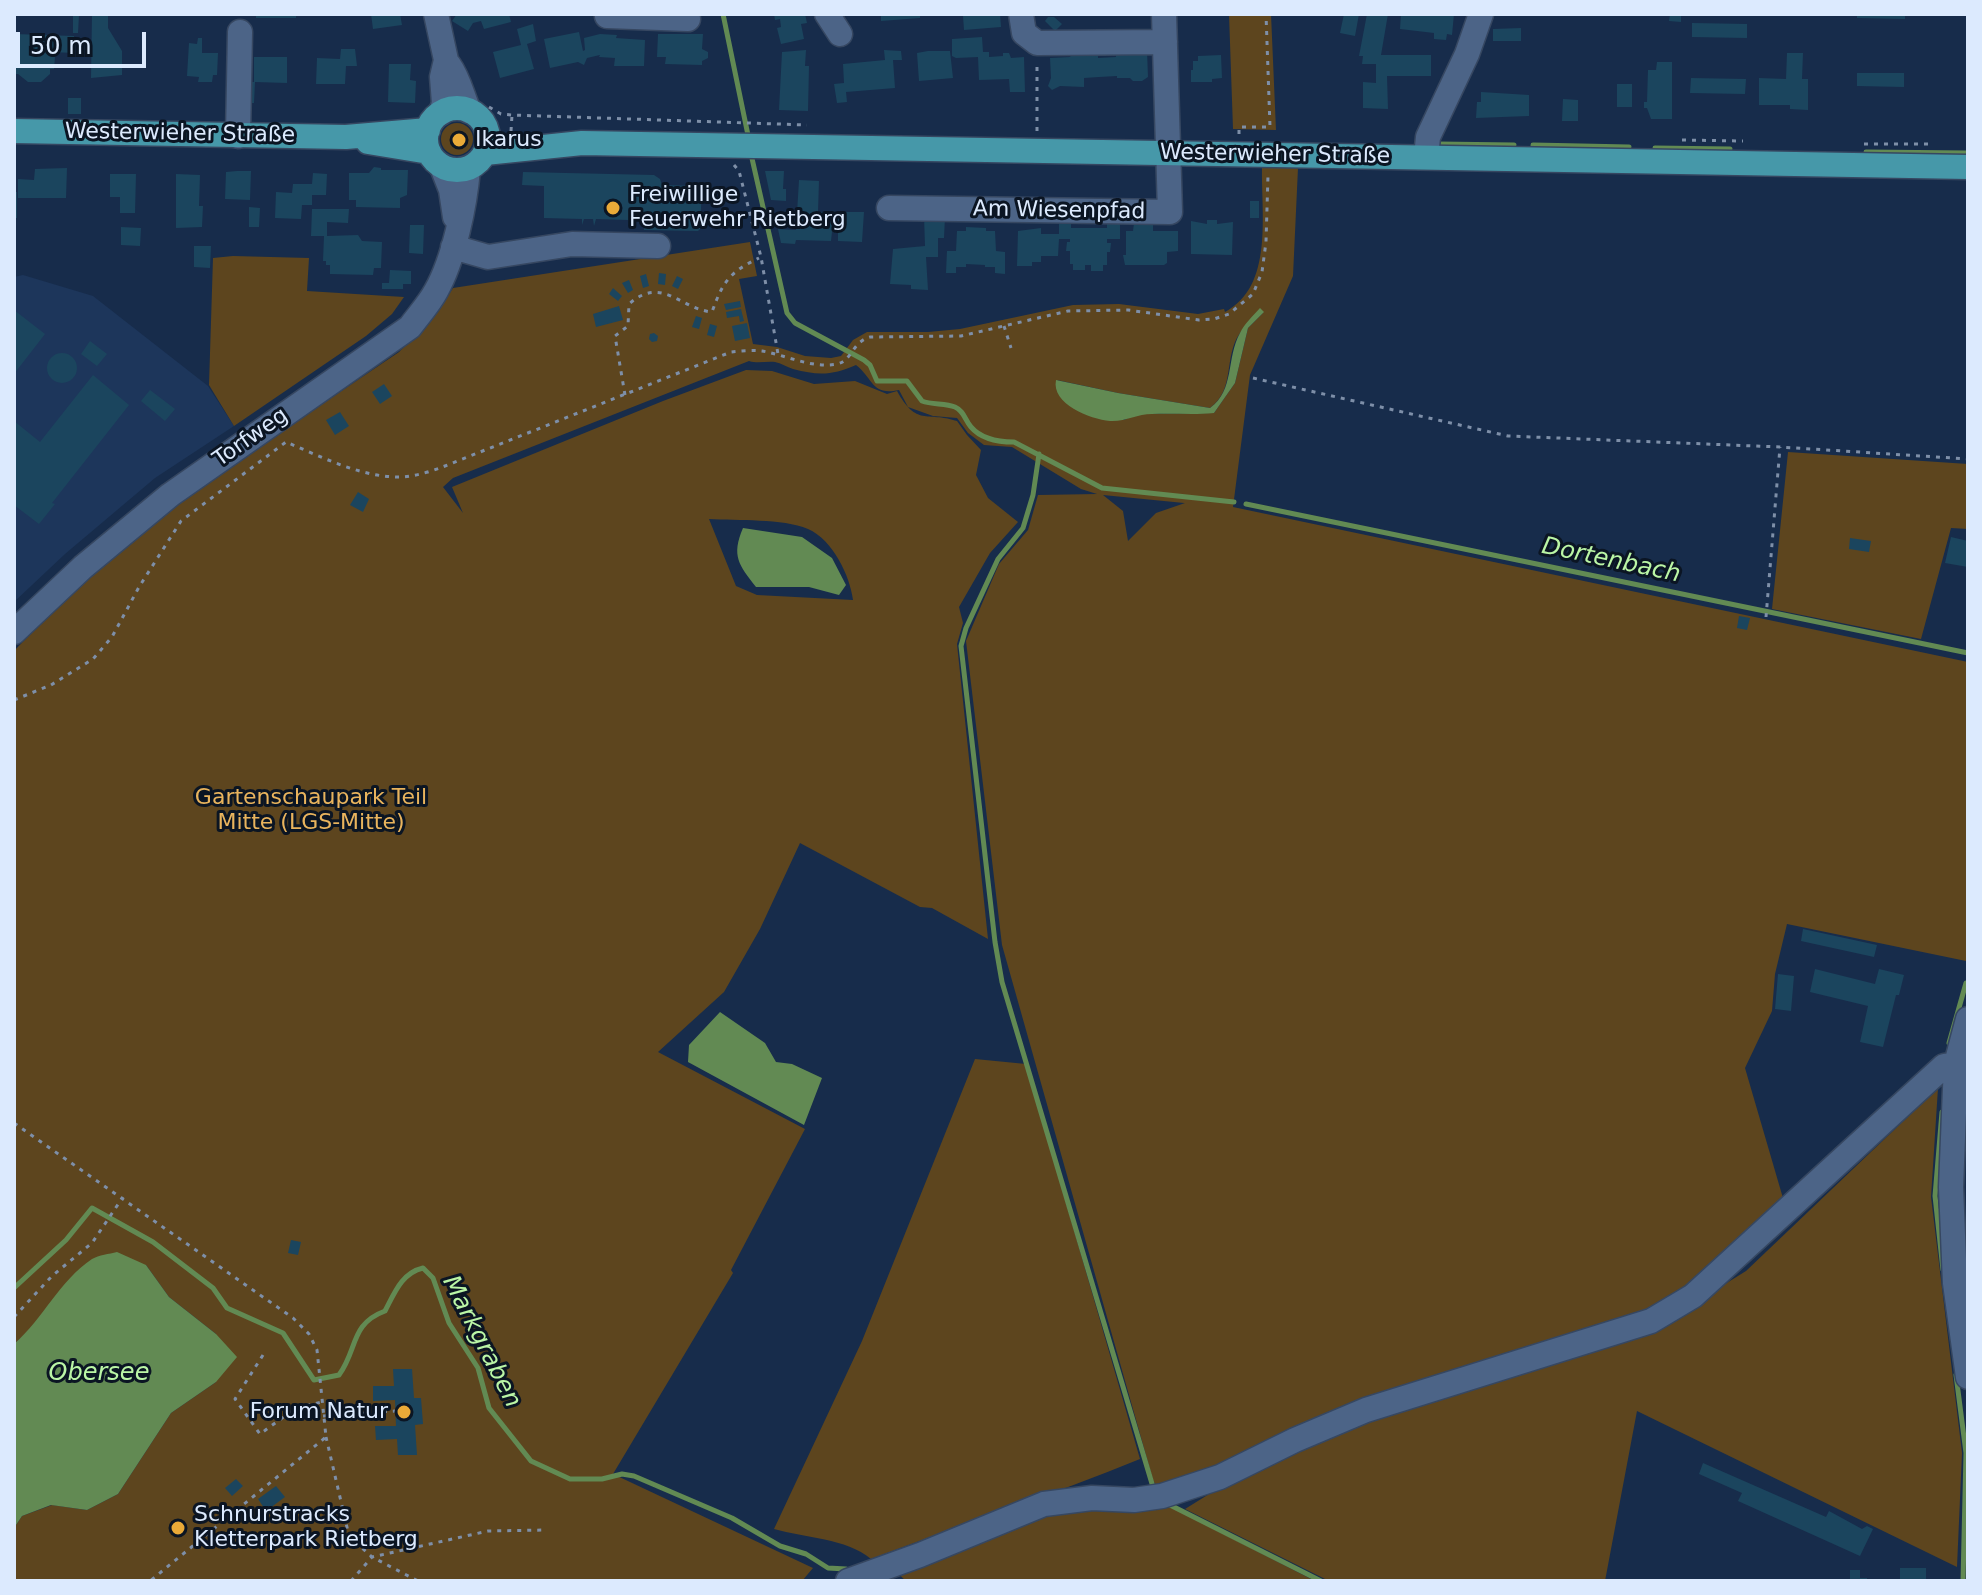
<!DOCTYPE html>
<meta charset="utf-8">
<style>
body{margin:0}
#map{position:relative;width:1982px;height:1595px;overflow:hidden;background:#172c4b;font-family:"DejaVu Sans",sans-serif}
canvas{display:block}
.frame{position:absolute;inset:0;border:16px solid #dceafe;pointer-events:none}
.scale{position:absolute;left:16px;top:32px;width:130px;height:36px;box-sizing:border-box;border:4px solid #dceafe;border-top:0;padding-left:10px;font-size:24px;line-height:28px;white-space:nowrap;color:#dceafe;-webkit-text-stroke:6px #0b1523;paint-order:stroke}
</style>
<div id="map">
<canvas width="1982" height="1595"></canvas>
<div class="frame"></div>
<div class="scale">50 m</div>
</div>
<script>
const c = document.querySelector('canvas').getContext('2d');
c.lineJoin = 'round';
function fillPath(path, color) { c.fillStyle = color; c.fill(path, 'evenodd'); }
function trace(path, color, width, dash) { c.strokeStyle = color; c.lineWidth = width; c.lineCap = dash ? 'butt' : 'round'; c.setLineDash(dash || []); c.stroke(path); }
function drawText(font, color, halo, rows, align = 'center') {
  c.font = font + ' "DejaVu Sans",sans-serif'; c.lineWidth = 6; c.setLineDash([]); c.textBaseline = 'middle'; c.strokeStyle = halo; c.fillStyle = color; for (const [text, x, y, turn = 0] of rows) {
    c.save(); c.translate(x, y); c.rotate((+turn || 0) * Math.PI / 180); c.textAlign = isNaN(turn) ? turn : align; if (halo) c.strokeText(text, 0, 0); c.fillText(text, 0, 0); c.restore();
  }
}
fillPath(new Path2D(`
 M23,275L93,296L208,386L234,426L155,478L65,554L14,602V277Z`), '#1d365b');
fillPath(new Path2D(`
 M1229,14H1271L1276,130L1233,129Z
 M441 139a16 16 0 1 1 32 0a16 16 0 1 1-32 0Z
 M1262,167L1298,168L1293,276L1250,375L1233,507L1968,662V952L1966,961L1787,924L1775,974L1772,1011L1745,1068L1785,1205L1697,1283L1641,1314L1159,1491L1153,1480L1002,945L966,641L999,564L1028,530L1038,495L1097,494L1081,489L1012,447L984,445L968,433L957,418L933,416L908,407L899,390C871,396 874,379 856,365C833,375 819,376 793,369C787,367 781,363 775,362C766,361 758,364 749,361L453,478L443,487L463,513L452,487L663,401L746,370L772,371L814,384L855,381L887,394L897,391C917,427 926,411 957,421L967,435L981,450L976,475L988,498L1018,522L990,553L959,607L963,623L957,644L988,939L932,908L920,907L800,843L760,929L724,992L658,1052L805,1129L731,1270L733,1273L613,1474L813,1568L802,1581H14V1528L22,1516L52,1505L87,1510L118,1494L171,1413L216,1382V1334L169,1297L146,1265L65,1285L29,1331L14,1344V651L88,574L192,492L399,352L437,313L453,288L750,242L757,276L739,279L753,344L777,347L805,356L831,358L841,356L853,340L867,332H928L960,329L1073,305L1119,304L1198,314L1224,309L1225,312C1274,286 1261,215 1262,167ZM1264,312L1248,328L1235,383L1214,413L1136,414L1124,420L1057,380L1118,393L1210,408C1236,389 1223,357 1240,333C1245,325 1257,318 1264,312ZM1103,495L1184,503H1185L1156,513L1128,541L1123,511ZM709,519C738,521 782,518 808,529C833,540 850,576 853,600L757,595L736,586Z
 M233,256L309,258L307,291L404,297L392,314L366,336L234,426L209,385L213,258Z
 M1788,452L1968,464V529L1951,528L1921,639L1772,609Z
 M975,1059L1026,1064L1140,1459C1052,1495 961,1525 871,1559C846,1538 805,1538 774,1529L862,1341Z
 M1938,1088L1931,1197L1962,1453L1957,1567L1637,1411L1605,1581H1329L1185,1509L1251,1468L1369,1415L1696,1302L1746,1271Z
 M1161,1502L1315,1581H906L894,1570L1047,1507Z`), '#5d451e');
fillPath(new Path2D(`
 M1260,308L1264,312L1248,328L1235,383L1214,413C1194,415 1173,413 1152,414C1137,414 1125,422 1110,421C1090,419 1051,404 1056,380L1118,393L1210,408C1235,390 1226,358 1240,333C1244,324 1253,316 1260,308Z
 M743,528L802,537L832,558L846,585L839,595L809,587H756C739,565 731,556 743,528Z
 M720,1012L765,1043L776,1062L792,1064L822,1078L804,1125L688,1062L689,1045Z
 M117,1252L146,1265L169,1297L216,1334L237,1357L216,1382L171,1413L118,1494L87,1510L51,1505L22,1516L14,1528V1344C43,1319 60,1280 92,1259C99,1255 109,1254 117,1252Z`), '#628a53');
trace(new Path2D(`
 M723,14L749,140
 M1438,144L1514,145
 M1533,145L1629,147
 M1655,148L1730,149
 M1866,152L1968,153
 M751,154L787,313L795,323L864,360L870,365L877,381H907L922,401C932,405 945,403 955,407C964,411 965,420 971,427C982,440 999,442 1014,442L1102,488L1234,502
 M1039,454L1033,495L1023,528L998,559L966,628L961,646L995,942L1002,982L1153,1487
 M1246,504L1968,653
 M1949,1043L1966,983
 M1942,1112L1935,1196L1943,1270
 M14,1288L66,1240L92,1208L153,1242L213,1288L227,1308L283,1333L314,1380L339,1375C358,1349 350,1324 385,1311C395,1292 402,1273 423,1268L433,1278L449,1323L478,1368L489,1408L531,1461L570,1479H602L622,1474L634,1476L732,1518L780,1546L806,1554L828,1568L846,1569
 M1956,1375L1966,1453L1963,1581
 M1168,1504L1321,1581`), '#628a53', 5);
fillPath(new Path2D(`
 M92,14H108V28L122,51V75L91,78Z
 M256,14H296V18H256Z
 M371,14H400L402,25L373,29Z
 M457,14H509L511,22L484,29L481,21L473,23L468,31L452,21Z
 M774,14H805L807,23L801,24L804,39L781,44L777,28L781,27L780,19L775,20Z
 M881,14H920V18L881,21Z
 M969,14H1000L1001,27L964,30L963,16Z
 M1344,14H1359L1355,36L1340,33Z
 M1367,14H1388L1381,55H1431V76H1387L1388,109L1363,108V82L1376,83V64H1362L1363,56H1359Z
 M1401,14H1454L1452,35L1447,34L1446,40L1434,39V33L1400,29Z
 M1670,14H1681V22L1669,21Z
 M1857,14H1905V19L1857,18Z
 M73,15H79L78,33H73Z
 M1048,17H1054L1062,24L1055,31L1045,21Z
 M1692,23L1747,24V38L1692,37Z
 M533,24L536,41L527,44L534,69L500,78L493,52L521,45L517,29Z
 M1521,28V41H1493V29Z
 M579,32L583,51L585,50L584,38L600,34L617,35L616,38L645,40L644,66H614L615,58L599,57L600,55L587,58L584,65L578,62L550,68L544,39Z
 M14,34L74,36V53L51,52V57H55L54,69H50V74L41,82H28L18,74H14V53H19L14,50Z
 M658,34H703L702,49L708,52V58L702,61V65L665,64L666,57H657Z
 M982,37L983,52H989V57L1003,56V53H1009L1011,58L1024,57L1025,92H1010L1009,79L979,80L978,57L956,58L952,56V39Z
 M198,38H202V53H218L217,75H213L212,82H198L199,77L187,76L189,43L197,44Z
 M341,49H355L357,66H346L345,84H316L317,58L340,59Z
 M806,50L805,66H809L808,111L779,110L782,52Z
 M884,50L901,51L902,60H893L895,88L846,92L847,102L837,103L834,84L844,83L843,64L885,60Z
 M1147,50L1148,77L1142,81H1133L1130,78H1117V76L1099,77L1084,78V87L1060,86L1052,90L1048,86L1051,78L1050,58L1070,57L1073,53L1076,56L1098,54V58L1116,57V51Z
 M928,51H950L953,78L919,81L917,53Z
 M1787,53H1803L1802,79H1808V110L1790,109V105H1759V78L1786,79Z
 M1221,55L1222,78L1212,79V82H1191V70H1193V61H1198V56Z
 M254,57H287V83L255,82L254,103H246V82H254Z
 M1657,62H1672V119H1651L1647,108H1644V102H1647L1648,70H1656Z
 M389,64H411L410,80L416,81L415,103L388,102Z
 M1857,73H1904V87L1857,86Z
 M1691,78L1746,79L1745,94L1690,93Z
 M1617,84H1632V107H1617Z
 M1481,92L1529,95V116L1476,118L1477,102H1481Z
 M68,98H81V114H68Z
 M1563,99L1578,100V121H1562Z
 M374,167L381,168V170H408L407,195L400,198V208L356,207V200H349V173H369Z
 M67,168L66,198H18V179L34,180L35,169Z
 M237,171H251L250,200L225,199L226,172Z
 M765,171H784L783,189H786V201L771,200Z
 M523,172L654,175L660,179L662,185L699,186L702,188L700,229L698,231L644,230V222L640,221L631,220L629,227L628,220L596,219L594,226L593,219H584L582,225V219L544,218V186L522,185Z
 M313,173L327,174L326,195H312V205H302L301,219L275,218L276,192L292,193L293,184H312Z
 M110,174H136L135,213H120V197H110Z
 M176,174L200,175L199,206H203L202,227L176,228Z
 M799,180L819,181L818,212H864L862,242L838,241V233L832,232L831,241L796,240L795,244L781,243L778,229L796,230Z
 M14,192H17V218H14Z
 M1250,201H1259V218H1250Z
 M249,207L260,208L259,227H249Z
 M312,209H349L348,223L327,222V236L358,235L362,241L382,242L381,268H374L373,275L330,274V265H326V261H323L324,236H311Z
 M924,216L945,217L944,238H938V257H926L928,290L911,289V285L890,284L893,249L925,246Z
 M1207,220H1217V224L1233,222L1232,255L1191,254V221L1207,224Z
 M1059,221H1071V228H1107V221H1120V239H1107V243H1111L1110,252H1107V265H1103V271H1091V265H1085V270H1073V264H1070V251H1066L1067,242H1070V239H1059L1058,256H1041V262H1032V266H1017L1018,231L1041,228V234H1059Z
 M1134,223H1153V231H1178V251L1167,252V263L1164,265H1125L1123,255H1126V231H1133Z
 M410,225H424L423,254L409,253Z
 M121,227L141,228L140,246L121,245Z
 M966,227L986,228V231H995L996,251L1005,252V274L995,273V267H985V265L966,264V267H956V273H946L947,251H956L957,231H966Z
 M194,246H211L210,268L194,267Z
 M390,270L411,271V284H403V289H382V283H389Z
 M659,273L666,274L665,285L658,284Z
 M646,274L649,286L643,288L640,276Z
 M677,276L683,279L678,289L672,286Z
 M629,280L633,290L628,293L622,283Z
 M613,288L622,296L618,301L609,294Z
 M740,301L741,307L726,310L724,304Z
 M619,306L623,320L596,327L593,314Z
 M741,309L744,321L740,322L739,316L727,318L726,312Z
 M14,310L45,334L14,374Z
 M696,316L702,318L699,329L692,327Z
 M747,323L750,338L735,341L732,326Z
 M710,324L717,326L714,337L707,335Z
 M654,333L658,336L657,341L652,342L649,339L650,334Z
 M90,341L107,354L97,366L81,354Z
 M47 368a15 15 0 1 1 30 0a15 15 0 1 1-30 0Z
 M93,375L129,405L52,503L55,504L39,524L14,505V421L40,442Z
 M384,384L392,396L380,404L372,392Z
 M150,390L175,409L165,421L141,401Z
 M340,412L349,426L335,435L326,420Z
 M358,492L369,499L363,512L350,505Z
 M1951,537L1968,541V567L1945,563Z
 M1850,538L1871,541L1869,552L1849,549Z
 M1739,616L1750,618L1747,630L1737,628Z
 M1803,929L1877,945L1874,957L1801,941Z
 M1815,969L1875,984L1879,969L1904,975L1899,995H1896L1883,1047L1860,1042L1868,1006L1810,992Z
 M1778,974L1794,976L1791,1011L1775,1009Z
 M291,1240L301,1242L298,1255L288,1253Z
 M393,1369H412L414,1398H421L423,1424L415,1425L417,1455H398L397,1439L376,1440L375,1426H396L395,1400L373,1401V1386H394Z
 M1703,1463L1826,1517L1829,1511L1862,1529L1867,1526L1873,1529L1860,1556L1738,1501L1742,1493L1699,1474Z
 M236,1479L243,1486L232,1496L225,1488Z
 M276,1486L285,1497L266,1511L258,1499Z
 M1900,1568H1926V1581H1900Z
 M1850,1570H1860V1578H1867V1581H1850Z`), '#1b455e');
const minor = new Path2D(`
 M436,14L446,60L442,77L444,103L441,113
 M608,14L607,16L688,19
 M827,14L840,34
 M1021,14L1024,33L1037,43L1165,42
 M449,65C459,79 462,95 469,111
 M238,136L240,32
 M1426,157L1428,137L1467,54L1481,14
 M442,167L451,190L455,217
 M889,208L1170,212L1164,14
 M453,247L488,257L572,244L658,246
 M14,632L83,567L170,495L410,327C418,316 429,304 436,291C454,259 465,205 468,169
 M1968,1019L1956,1064L1951,1187L1955,1283L1968,1377
 M848,1581L920,1555L1044,1504L1092,1498L1134,1500L1162,1496L1220,1477L1295,1440L1366,1410L1651,1321L1693,1296L1944,1066L1956,1064`);
const major = new Path2D(`
 M426 139a31 31 0 1 1 62 0a31 31 0 1 1-62 0Z
 M14,131L346,137L428,130
 M368,142L429,152
 M485,153L582,143L1968,167`);
trace(minor, '#364761', 27);
trace(major, '#364761', 27);
trace(new Path2D(`
 M489,107L501,114L512,115L807,125
 M511,131L512,115
 M1037,131V63
 M1239,134V127H1270L1266,14
 M1682,140L1743,141
 M1864,144H1932
 M734,165L739,171L761,257L778,354
 M1004,326L1011,348
 M1253,378L1508,436L1780,447L1968,459
 M625,395L615,336L628,326L629,304C662,275 680,309 712,312C723,281 730,272 759,258
 M1766,617L1780,447
 M14,700L51,685L93,659L112,637L139,587L181,521L286,442C322,457 362,478 402,477C417,476 432,471 445,466L731,352C741,351 752,350 762,351C786,355 812,369 837,364C852,361 852,342 870,337L961,336L1068,311L1128,310L1199,320L1214,319L1229,314L1253,294L1262,272L1266,242L1268,175
 M14,1123L293,1318L309,1334L317,1350L326,1437L150,1581
 M14,1317L52,1276L92,1243L123,1197
 M263,1355L235,1399L260,1434L296,1408L322,1402
 M323,1416L395,1411
 M326,1437L349,1536L372,1557L418,1581
 M351,1581L372,1557L488,1531L547,1530`), '#7e8fa8', 3, [4, 6]);
trace(minor, '#4c6487', 24);
trace(major, '#4698a9', 24);
for (const [x, y, r, color] of [
 [459,140,8,"#eaaa38"],
 [613,208,8,"#eaaa38"],
 [404,1412,8,"#eaaa38"],
 [178,1528,8,"#eaaa38"]
]) { const dot = new Path2D(); dot.arc(x, y, r, 0, 2 * Math.PI); c.fillStyle = color; c.fill(dot); trace(dot, '#0b1523', 3); }
drawText('22px', '#dceafe', '#0b1523', [
 ["Westerwieher Straße",180,134,1],
 ["Westerwieher Straße",1275,155,1],
 ["Am Wiesenpfad",1059,211,1],
 ["Torfweg",251,438,-35]
]);
drawText('22px', '#dceafe', '#0b1523', [
 ["Ikarus",475,140],
 ["Freiwillige",629,195],
 ["Feuerwehr Rietberg",629,220],
 ["Forum Natur",388,1412,"right"],
 ["Schnurstracks",194,1515],
 ["Kletterpark Rietberg",194,1540]
], 'left');
drawText('22px', '#e9b45d', '#0b1523', [
 ["Gartenschaupark Teil",311,798],
 ["Mitte (LGS-Mitte)",311,823]
]);
drawText('italic 24px', '#bbf6a6', '#0b1523', [
 ["Dortenbach",1611,561,12],
 ["Markgraben",481,1342,63],
 ["Obersee",99,1374]
]);
</script>
